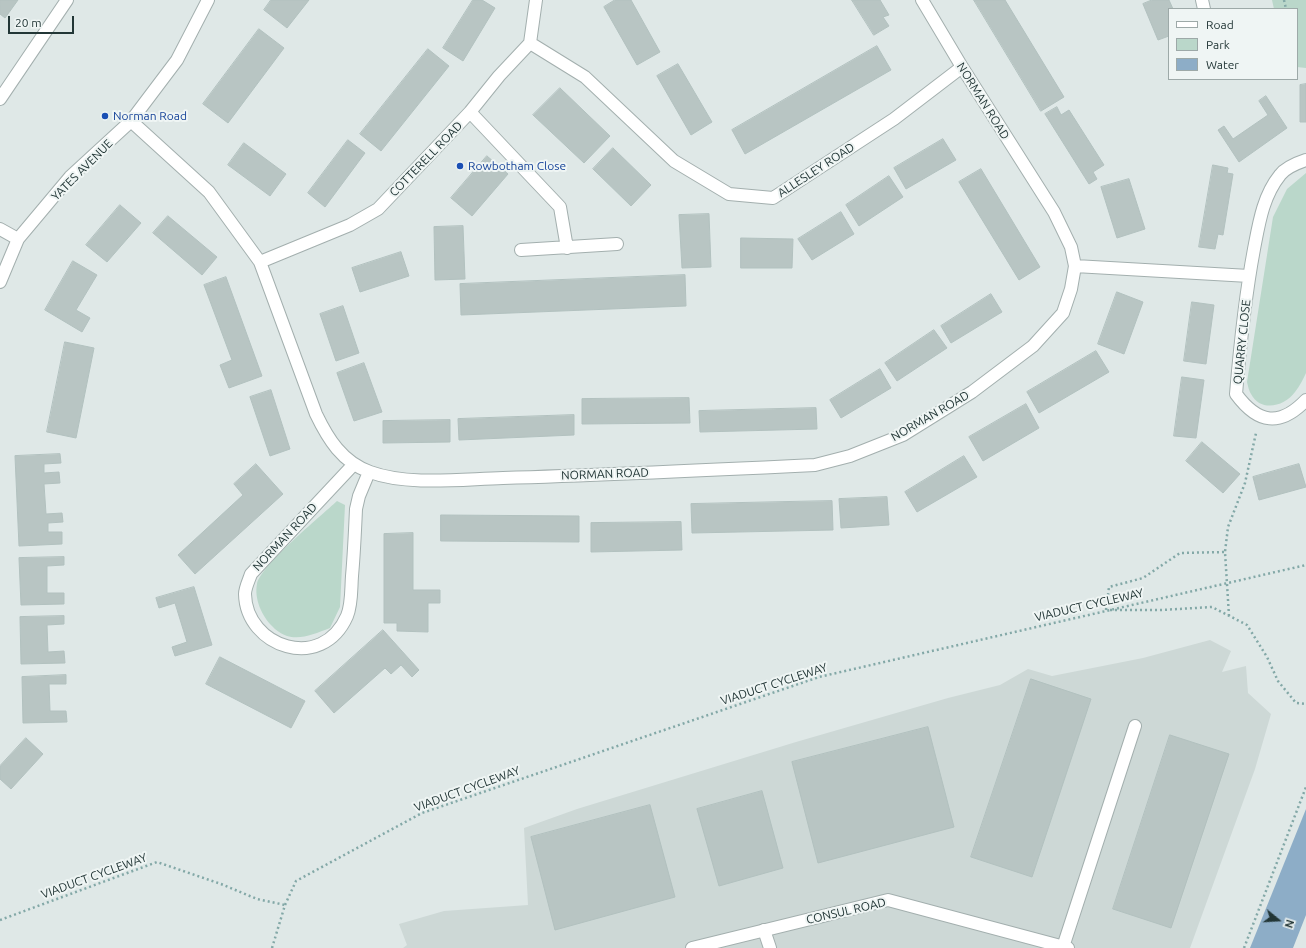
<!DOCTYPE html>
<style>
body{margin:0}
#map{position:relative;width:1306px;height:948px;overflow:hidden;background:#dfe8e7;font-family:Ubuntu,sans-serif}
canvas{display:block}
.legend{position:absolute;left:1168px;top:8px;width:130px;height:72px;box-sizing:border-box;background:#eff5f4;border:1px solid #9da9a8;margin:0;padding:5px 7px;list-style:none;font-size:12px;color:#223636}
.legend li{display:flex;align-items:center;gap:8px;height:20px}
.legend b{width:20px;border:1px solid #9da9a8}
.north{position:absolute;left:1258px;top:900px;width:40px;height:40px;-webkit-text-stroke:3px #eff5f4;paint-order:stroke;rotate:108deg;font-size:11px;font-weight:700;line-height:16px;text-align:center;color:#223636}
.north::after{content:'';display:block;margin:auto;width:14px;height:18px;background:#223636;clip-path:polygon(50% 0,100% 100%,50% 72%,0 100%)}
.scale{position:absolute;left:8px;top:16px;width:66px;height:18px;box-sizing:border-box;border:2px solid #223636;border-top:0;padding-left:5px;font-size:12px;line-height:14px;white-space:nowrap;color:#223636;-webkit-text-stroke:3px #eff5f4;paint-order:stroke}
</style>
<div id="map">
<canvas width="1306" height="948"></canvas>
<ul class="legend">
<li><b style="height:5px;background:#fff"></b>Road</li>
<li><b style="height:11px;background:#bad7ca"></b>Park</li>
<li><b style="height:11px;background:#8dadc7"></b>Water</li>
</ul>
<div class="north">N</div>
<div class="scale">20 m</div>
</div>
<script>
const c = document.querySelector('canvas').getContext('2d');
c.lineJoin = 'round';
function fillPath(path, color) { c.fillStyle = color; c.fill(path, 'evenodd'); }
function trace(path, color, width, dash) { c.strokeStyle = color; c.lineWidth = width; c.lineCap = dash ? 'butt' : 'round'; c.setLineDash(dash || []); c.stroke(path); }
function drawText(font, color, halo, rows, align = 'center') {
  c.font = font + ' Ubuntu,sans-serif'; c.lineWidth = 4; c.setLineDash([]); c.textBaseline = 'middle'; c.strokeStyle = halo; c.fillStyle = color; for (const [text, x, y, turn = 0] of rows) {
    c.save(); c.translate(x, y); c.rotate((+turn || 0) * Math.PI / 180); c.textAlign = isNaN(turn) ? turn : align; if (halo) c.strokeText(text, 0, 0); c.fillText(text, 0, 0); c.restore();
  }
}
fillPath(new Path2D(`
 M1210,640L1231,651L1222,672L1246,666L1248,693L1271,714L1255,769L1190,948H403L407,945L399,924L444,911L528,905L524,828L577,809L796,742L948,698L1000,685L1028,669L1052,676L1143,658Z`), '#cdd8d6');
fillPath(new Path2D(`
 M1272,0H1306V68L1297,67V9H1274Z
 M1306,173V373C1303,379 1300,386 1295,392C1285,406 1261,413 1251,394C1249,391 1248,386 1247,382L1273,217L1287,189Z
 M337,501L345,505L340,607L330,628C309,636 290,645 272,626C262,616 254,599 257,584C260,566 321,516 337,501Z`), '#bad7ca');
fillPath(new Path2D(`
 M1306,809V915L1293,948H1250Z`), '#8dadc7');
const building = new Path2D(`
 M0,0H18L5,18L0,14Z
 M271,0H309L287,28L264,10Z
 M473,0H482L495,8L463,61L443,48Z
 M615,0H631L660,52L637,65L604,7Z
 M852,0H880L889,15L883,17L889,26L874,35Z
 M974,0H1005L1064,97L1041,111Z
 M1152,0H1169L1173,9H1169V36L1158,40L1143,4Z
 M259,29L284,48L228,123L203,104Z
 M877,46L891,70L745,154L732,130Z
 M428,49L449,66L381,151L360,134Z
 M678,64L712,122L691,135L657,76Z
 M1306,84V122H1300V85Z
 M560,88L610,136L584,163L533,115Z
 M1266,96L1287,128L1239,162L1218,130L1224,126L1233,139L1268,115L1259,101Z
 M1057,107L1061,115L1069,110L1104,165L1093,172L1097,179L1089,184L1045,114Z
 M943,139L956,160L906,189L894,168Z
 M348,140L365,153L325,207L308,193Z
 M244,143L286,174L270,196L228,165Z
 M613,148L651,185L631,206L593,169Z
 M487,156L508,174L472,216L451,198Z
 M1213,165L1228,168L1227,173L1233,174L1223,235L1218,234L1215,249L1199,247Z
 M981,169L1040,267L1019,280L959,182Z
 M889,176L903,197L859,226L846,205Z
 M1129,179L1145,229L1117,238L1101,187Z
 M120,205L141,223L107,262L86,245Z
 M841,212L854,234L812,260L798,239Z
 M709,214L711,267L682,268L679,215Z
 M168,216L217,257L202,275L153,233Z
 M463,226L465,279L435,280L434,227Z
 M741,238L793,239L792,268H741Z
 M401,252L409,276L360,292L352,268Z
 M73,261L97,275L76,310L90,318L82,332L45,310Z
 M685,275L686,306L461,315L460,284Z
 M226,277L262,376L229,388L220,365L232,360L204,285Z
 M1117,292L1143,302L1124,354L1098,344Z
 M991,294L1002,312L951,343L941,326Z
 M1192,302L1214,305L1206,364L1184,361Z
 M343,306L359,353L336,361L320,314Z
 M934,330L947,348L897,381L885,363Z
 M65,342L94,348L76,438L47,432Z
 M1096,351L1109,372L1039,413L1027,392Z
 M364,363L382,412L354,421L337,373Z
 M880,369L891,388L841,418L830,400Z
 M1182,377L1204,380L1196,438L1174,436Z
 M271,390L290,449L270,456L250,397Z
 M689,398L690,423L582,424V399Z
 M1026,404L1039,428L983,461L969,437Z
 M816,408L817,429L700,432L699,411Z
 M574,415V435L459,440L458,419Z
 M450,420V442L383,443V421Z
 M1202,442L1240,474L1223,493L1186,461Z
 M60,454L61,463L44,464V473L59,472L60,483L44,484L46,514L62,513L63,522L48,523V532H62V544L19,546L15,456Z
 M964,456L977,477L917,512L905,492Z
 M256,464L283,494L195,574L178,555L243,495L234,484Z
 M1299,464L1306,487L1259,500L1253,477Z
 M887,497L889,525L841,528L839,499Z
 M832,501L833,530L692,533L691,504Z
 M441,515L579,516V542L441,541Z
 M681,522L682,550L591,552V523Z
 M413,533V590H440V603H428V632L397,631V623H384V534Z
 M64,557V565L47,566V593H64V604L21,605L19,558Z
 M194,587L212,645L175,656L172,647L187,642L175,603L159,608L156,598Z
 M64,616V624L47,625L48,652L64,651L65,663L21,664L20,617Z
 M383,630L419,670L412,677L401,665L391,674L385,668L334,713L315,691Z
 M220,657L305,701L291,728L206,684Z
 M66,675V684H49L50,711H66L67,722L23,723L22,677Z
 M1031,679L1091,699L1032,877L971,857Z
 M928,727L954,827L818,863L792,762Z
 M1170,735L1229,754L1171,928L1113,909Z
 M26,738L43,754L11,789L0,779V766Z
 M762,791L783,868L719,886L697,809Z
 M650,805L675,897L555,930L531,837Z`);
fillPath(building, '#b8c5c3');
trace(building, '#b2c1bf', 1);
const service = new Path2D(`
 M764,930L770,948
 M1063,947L1135,726`);
const minor = new Path2D(`
 M1202,0L1204,9
 M530,43L585,77L674,161L729,194L773,198L894,119L962,67
 M0,99L67,0
 M470,112L560,207L567,248
 M131,121L209,192L260,262L316,414C328,439 342,462 370,472C408,486 462,479 503,478C607,475 711,470 815,465L850,456L903,435L972,392L1033,346L1063,313L1071,289L1075,266L1071,247L1054,212L962,67L922,0
 M1306,160C1297,163 1286,167 1280,175C1263,196 1259,223 1254,249C1245,297 1240,346 1236,394C1258,424 1280,427 1306,400
 M0,229L18,239
 M521,250L617,244
 M260,262L350,225L378,209L470,112L499,76L530,43L536,0
 M1075,266L1249,276
 M0,282L18,239L70,177L131,121L177,60L208,0
 M354,464L251,574C249,580 245,588 245,594C246,647 322,673 347,616C352,604 351,589 352,576C354,554 355,532 356,509L359,496L369,472`);
const tertiary = new Path2D(`
 M692,948L888,900L1068,948`);
trace(service, '#a3afae', 14);
trace(minor, '#a3afae', 14);
trace(tertiary, '#a3afae', 14);
trace(new Path2D(`
 M1284,0L1286,9
 M1106,610L1109,587L1143,578L1180,553L1225,552
 M1110,610H1161L1212,607L1247,625L1267,657L1278,681L1296,703L1306,704
 M1229,616L1225,552L1228,527L1245,483L1256,433
 M0,920L157,862L221,884L257,899L285,905
 M272,948L285,905L296,881L422,813L819,677L1306,565
 M1244,948L1306,787`), '#83a8a7', 2.5, [2, 3]);
trace(service, '#fff', 12);
trace(minor, '#fff', 12);
trace(tertiary, '#fff', 12);
for (const [x, y, r, color] of [
 [105,116,4,"#1a4fb4"],
 [460,166,4,"#1a4fb4"]
]) { const dot = new Path2D(); dot.arc(x, y, r, 0, 2 * Math.PI); c.fillStyle = color; c.fill(dot); trace(dot, '#eff5f4', 1.5); }
drawText('12px', '#223636', '#eff5f4', [
 ["NORMAN ROAD",983,101,58],
 ["COTTERELL ROAD",426,159,-46],
 ["YATES AVENUE",82,170,-45],
 ["ALLESLEY ROAD",816,170,-33],
 ["QUARRY CLOSE",1242,342,-84],
 ["NORMAN ROAD",930,416,-30],
 ["NORMAN ROAD",605,474,-2],
 ["NORMAN ROAD",285,537,-47],
 ["VIADUCT CYCLEWAY",1089,605,-13],
 ["VIADUCT CYCLEWAY",774,684,-18],
 ["VIADUCT CYCLEWAY",467,789,-20],
 ["VIADUCT CYCLEWAY",94,876,-20],
 ["CONSUL ROAD",846,911,-13]
]);
drawText('12px', '#164399', '#eff5f4', [
 ["Norman Road",113,116],
 ["Rowbotham Close",468,166]
], 'left');
</script>
